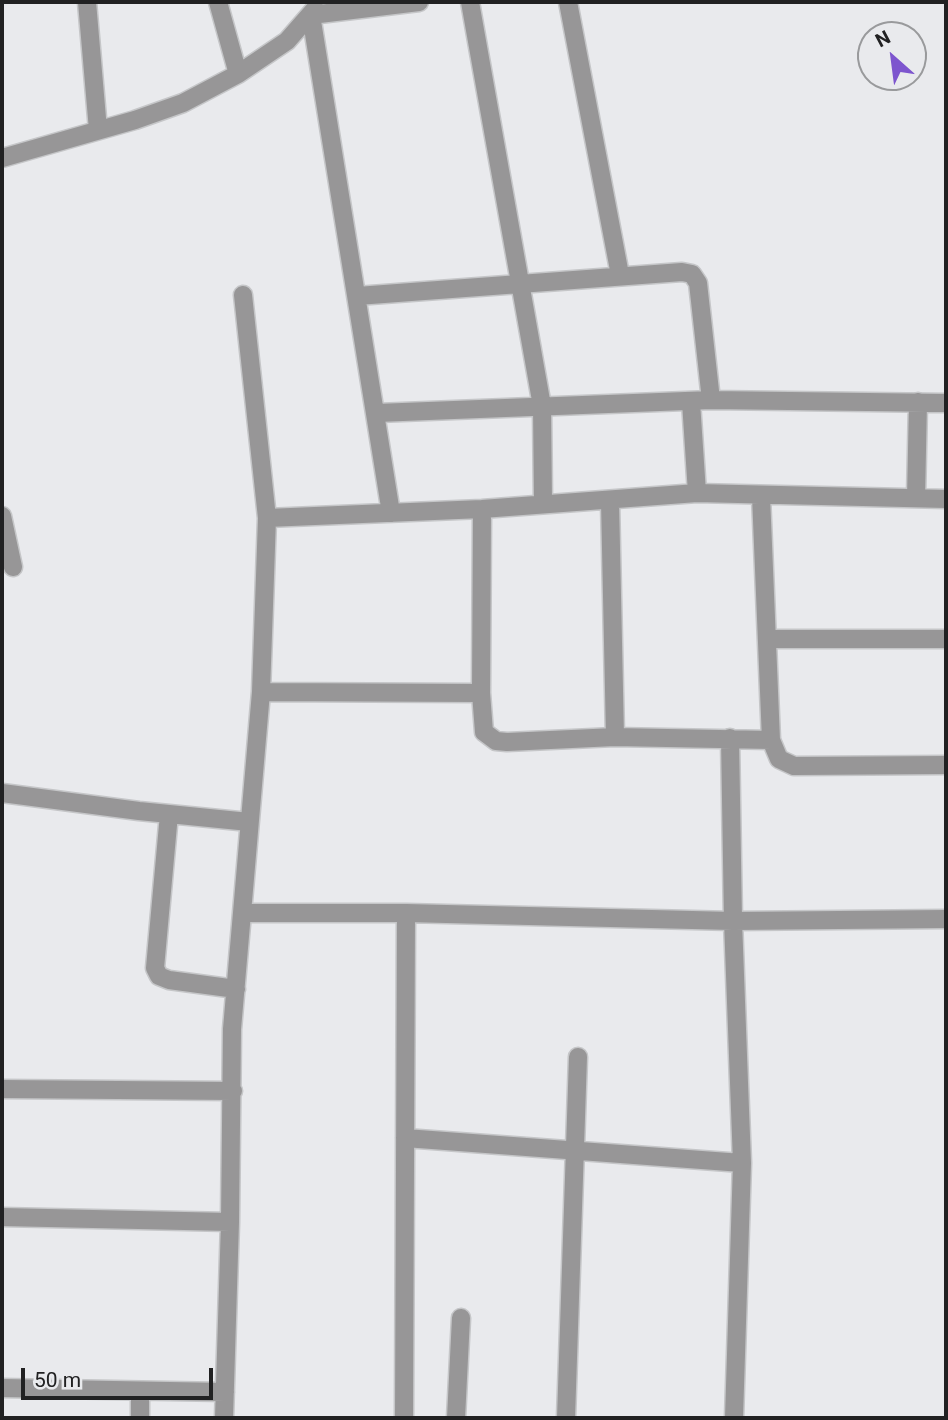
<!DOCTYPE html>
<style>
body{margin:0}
#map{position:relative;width:948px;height:1420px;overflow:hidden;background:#e9eaed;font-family:Roboto,sans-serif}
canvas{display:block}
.frame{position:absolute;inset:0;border:4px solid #212122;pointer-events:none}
.north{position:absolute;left:857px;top:21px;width:70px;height:70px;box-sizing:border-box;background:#e9eaed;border:2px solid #999a9c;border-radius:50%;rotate:332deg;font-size:19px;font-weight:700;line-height:28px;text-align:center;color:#212122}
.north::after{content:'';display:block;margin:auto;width:24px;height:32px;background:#7d55ce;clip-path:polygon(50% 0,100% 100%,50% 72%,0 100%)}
.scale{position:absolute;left:21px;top:1368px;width:192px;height:32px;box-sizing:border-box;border:4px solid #212122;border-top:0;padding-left:9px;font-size:21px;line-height:24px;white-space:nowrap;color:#212122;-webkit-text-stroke:5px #e9eaed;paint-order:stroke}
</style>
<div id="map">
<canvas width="948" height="1420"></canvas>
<div class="frame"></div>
<div class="north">N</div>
<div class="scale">50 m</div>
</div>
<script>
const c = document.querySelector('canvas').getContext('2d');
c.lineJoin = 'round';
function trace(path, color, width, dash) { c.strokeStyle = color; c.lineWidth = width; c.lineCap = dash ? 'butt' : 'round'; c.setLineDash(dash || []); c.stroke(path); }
const minor = new Path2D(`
 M87,2L98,130
 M218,2L238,74
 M470,2L542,406L543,503
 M568,2L620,275
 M2,158L135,120L183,103L238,74L287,41L315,9
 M357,296L682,272L692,274L698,283L711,400L946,403
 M691,402L697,493
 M377,413L711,400
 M761,496L771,740L779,759L794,766L946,765
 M916,498L918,402
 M610,501L615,737
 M482,509L481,693L484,732L496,741L507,742L615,737L771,740
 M391,513L311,15L419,2
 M2,516L13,567
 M267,518L482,509L697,493L946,499
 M767,639H946
 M261,692L481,693
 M730,738L733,921L742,1163L734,1418
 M2,793L139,811L249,822
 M169,814L155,968L159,976L169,980L236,989
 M243,913H406L733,921L946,919
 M2,1089L233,1091
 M405,1138L742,1163
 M2,1217L230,1222
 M2,1388L225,1392
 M140,1391V1418
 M224,1418L230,1222L232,1029L261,692L267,518L243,295
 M404,1418L406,913
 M456,1418L461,1318
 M566,1418L578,1057`);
trace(minor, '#c5c6c8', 21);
trace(minor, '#979697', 18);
</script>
